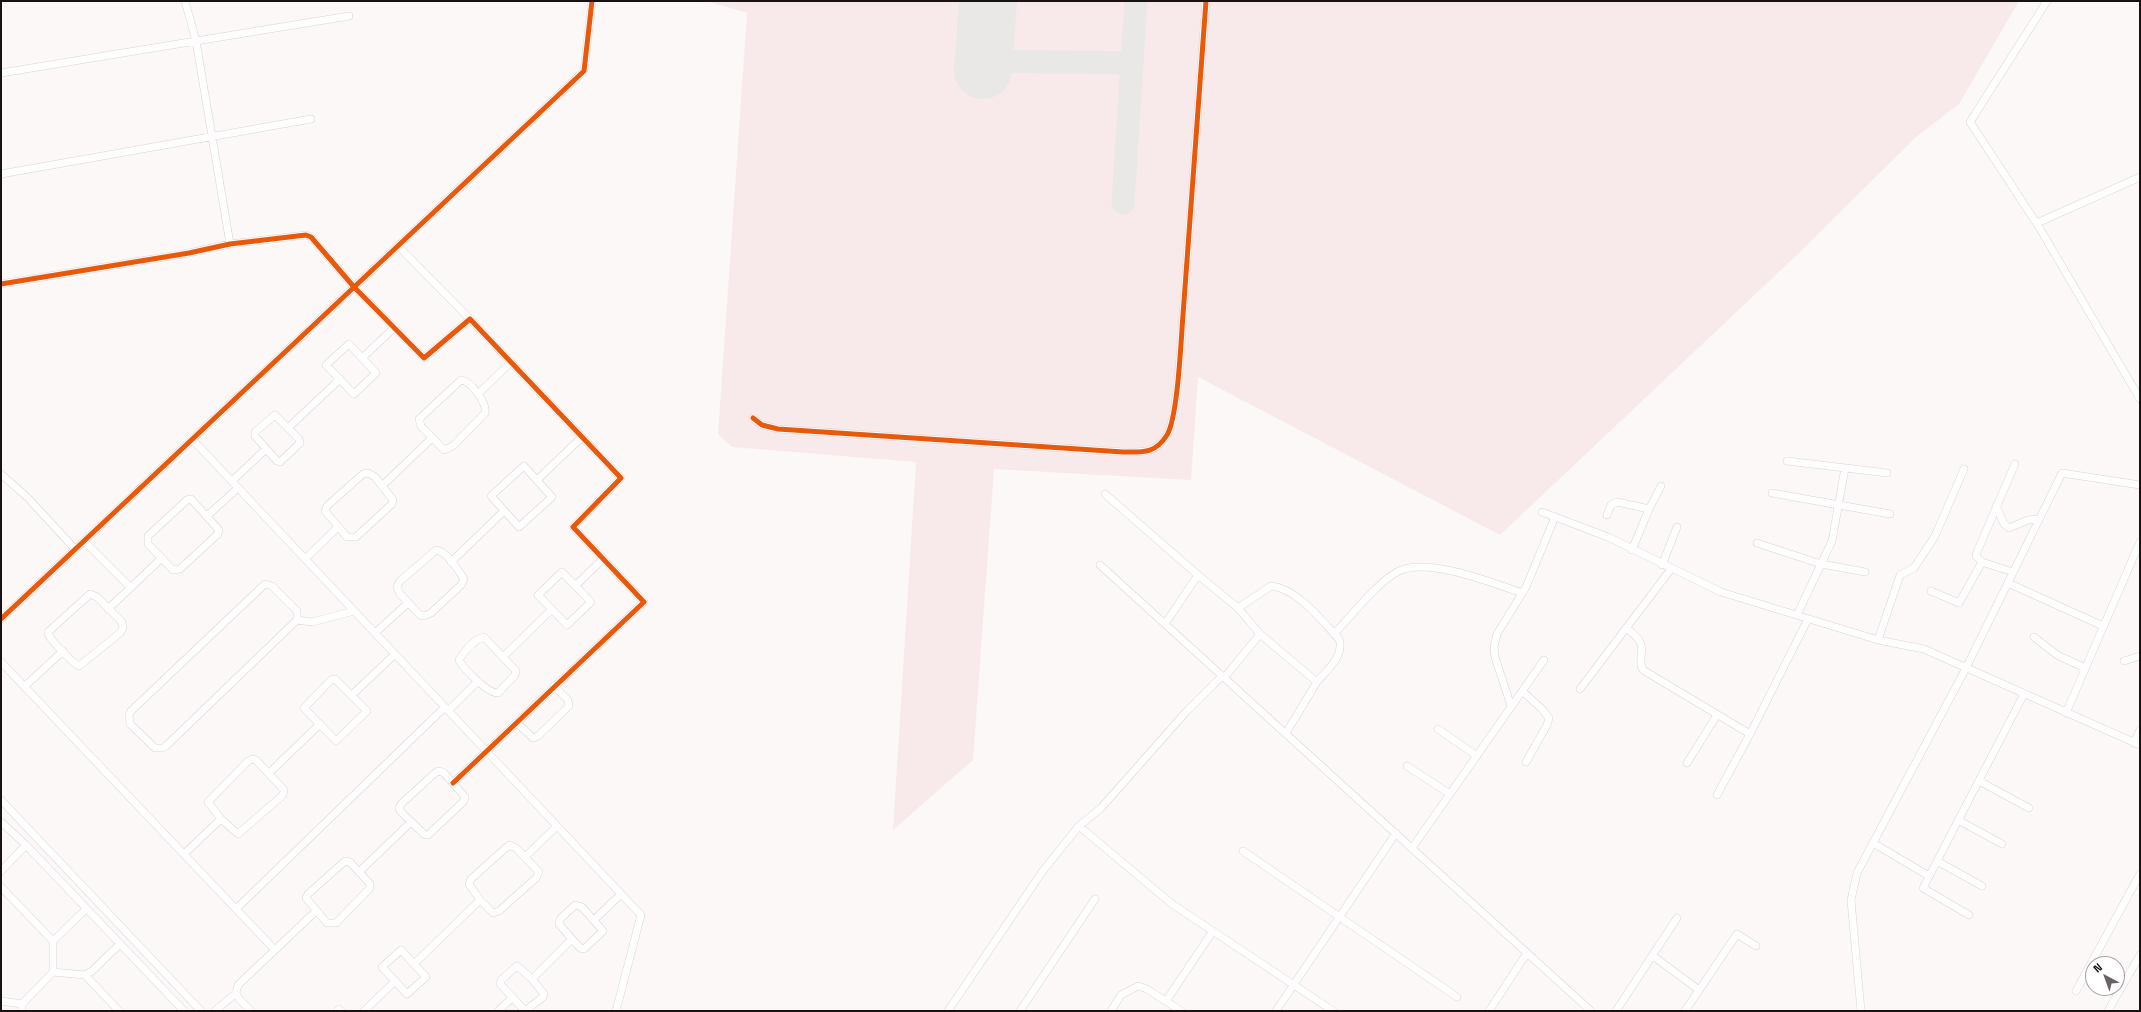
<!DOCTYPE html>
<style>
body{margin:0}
#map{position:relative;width:2141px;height:1012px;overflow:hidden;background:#fcf8f8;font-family:"Space Grotesk",sans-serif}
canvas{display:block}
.frame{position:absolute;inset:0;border:2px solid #191212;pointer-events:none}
.north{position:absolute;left:2085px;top:956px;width:40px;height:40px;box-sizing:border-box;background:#fff;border:1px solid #a3a0a0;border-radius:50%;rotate:319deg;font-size:11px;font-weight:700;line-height:16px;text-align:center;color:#191212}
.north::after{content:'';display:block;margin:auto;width:14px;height:18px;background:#686262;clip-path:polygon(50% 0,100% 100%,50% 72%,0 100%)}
</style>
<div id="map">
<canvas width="2141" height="1012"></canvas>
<div class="frame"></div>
<div class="north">N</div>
</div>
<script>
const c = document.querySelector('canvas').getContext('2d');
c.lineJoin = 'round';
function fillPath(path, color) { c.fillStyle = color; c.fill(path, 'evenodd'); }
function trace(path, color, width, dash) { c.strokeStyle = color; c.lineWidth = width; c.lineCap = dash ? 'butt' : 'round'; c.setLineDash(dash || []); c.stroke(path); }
fillPath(new Path2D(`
 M706,1H2019L1959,104L1916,137L1800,252L1500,535L1198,377L1191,480L994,469L973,760L893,830L916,462L732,447L718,434L747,13Z`), '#f8eaea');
trace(new Path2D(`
 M984,61L1132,63
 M1123,203L1136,1`), '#eae7e7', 23);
trace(new Path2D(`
 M983,70L988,1`), '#eae7e7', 58);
const street = new Path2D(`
 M185,1L196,41L349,16
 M2047,1L1970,122L2039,227L2140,399
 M1,73L196,41L230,244
 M1,174L311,119
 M2037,223L2140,177
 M398,246L470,319
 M1,284L189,253L230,244L306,235L311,237L354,287L424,358L470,319L621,478L573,527L644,602L453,783
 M349,344L376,373L354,394L326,365Z
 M362,358L395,327
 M461,380C471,381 487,403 485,413L453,446L444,450L421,426L419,419Z
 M478,394L511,362
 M275,415L299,439L300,443L280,462L277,461L255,436V432Z
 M753,418L762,425L778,429L1123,452C1143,452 1155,454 1167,435C1178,417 1181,339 1183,315C1191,210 1198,106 1206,1
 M288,428L340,379
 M192,439L641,915L616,1011
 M1787,461L1887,473
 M524,466L552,497L519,527L491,496Z
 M368,473L375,477L393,500L392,504L356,537H347L325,511L327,506L363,474Z
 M1,474L27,497L75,549
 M537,480L582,437
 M232,481L266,449
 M382,486L432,438
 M1772,493L1890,514
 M1105,494L1198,575L1165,624
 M191,499L219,530L218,534L180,569L173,570L148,544V536L187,500Z
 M1996,506L2004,524L2009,528L2028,520L2039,519
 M1542,512L1608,537L1721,592L1878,640L1924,649L2140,745
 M1607,515L1611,505L1617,502L1649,509
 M207,516L238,488
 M85,542L130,587
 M1757,543L1821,564L1865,572
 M436,550C447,551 458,570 464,579L461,585L431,613L424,616L420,615L400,594L397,587L400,581Z
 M1632,550L1649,509L1661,486
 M305,559L338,527
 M451,562L504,511
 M1982,562L1976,556L1977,552L2015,464
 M1100,565L1591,1011
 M1662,565L1677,527
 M562,572L591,602L567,625L538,595Z
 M1198,575L1238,608L1260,634
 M2008,583L2103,626
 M265,584L272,586L297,611V620L166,746L163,748H155L130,724L129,715L131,711Z
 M575,586L603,559
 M1931,591L1959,603L1982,562L2013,572
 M90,594L97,597L122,622L123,628L120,633L79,666C73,663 48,639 48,632Z
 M1238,608L1271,586C1297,588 1322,621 1339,639C1345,655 1327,670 1317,682
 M108,609L162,558
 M1797,615L1832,541L1845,468
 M1,619L584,71L592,1
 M297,620L312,622L354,611
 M1626,628C1631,632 1637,636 1640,642C1645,651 1637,660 1643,670L1750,734L1808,619
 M375,633L408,603
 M1334,634C1351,616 1377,583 1397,572C1426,556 1493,583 1522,593
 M484,637L516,671L515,675L498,693C489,694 463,669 459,660C465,650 473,640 484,637Z
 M2034,637L2057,655L2085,668
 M1878,640L1900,575L1914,568L1935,536L1964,469
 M503,657L552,609
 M2124,661L2140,656
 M1,662L275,950L238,985L236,993L239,999L251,1011
 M1224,678L1260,634L1317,682L1286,733
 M335,679L367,711L336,741L304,708L331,680Z
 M25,686L63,651
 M1580,689L1671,569
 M1522,691L1542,709L1549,718L1547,725L1526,762
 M352,695L395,654
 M1511,706L1495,657L1494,647L1497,634L1526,587L1555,517
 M448,711L478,681
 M2066,713L2140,542
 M517,723L533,738L538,736L569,706L568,700L554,686
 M1438,729L1477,756
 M2134,743L2140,730
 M253,759L256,760L284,790L283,795L238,834L221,819L208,802L248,761Z
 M1687,763L1717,715
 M1407,766L1450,794
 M440,771L444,773L465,797L464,801L428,835H425L401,812L399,808L401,804L436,772Z
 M269,773L319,725
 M1979,781L2029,808
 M1717,795L1750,734
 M1,800L201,1011
 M1958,820L2002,844
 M1,822L26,845L184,1011
 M1079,826L1172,904L1333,1011
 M1873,843L1929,876
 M509,845L516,848L539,872L536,878L499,911L493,913L480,900L469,884L471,879Z
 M1412,848L1544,660
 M1243,851L1457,997
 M184,854L221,819
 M525,857L557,826
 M345,861L350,862L370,884V888L336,923H327L306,898L308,894Z
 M1937,861L1982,886
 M1,871L26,845
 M359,872L411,822
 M1,887L53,941
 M575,905L582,907L603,931L584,949L580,948L559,924L560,919Z
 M236,909L445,707
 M1969,915L1923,888L2024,694
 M594,920L621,894
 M275,950L316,911
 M401,950L426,977L407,994L382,967Z
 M1653,956L1699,990
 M414,964L480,900
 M517,966L532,979L544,994L543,997L525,1011L500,984L501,980Z
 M53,972V941L86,909
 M85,975L119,1011
 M532,979L572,939
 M2076,991L2140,874
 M1,1001L22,1004
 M1166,1001L1213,931
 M22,1011V1004L53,972L85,975L92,971L120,944
 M215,1011L236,993
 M337,1011L339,1009L341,1011
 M364,1011L395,981
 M498,1011L512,998
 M948,1011L1042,872L1079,826L1101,808L1186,712L1222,676
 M1020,1011L1095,899
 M1111,1011L1121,995L1138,986L1147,989L1181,1011
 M1276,1011L1396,833
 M1489,1011L1527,953
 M1616,1011L1677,918
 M1685,1011L1737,934L1756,946
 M1861,1011L1851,900L1857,873L1966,668L2062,473L2140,485
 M2108,1011L2140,955`);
trace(street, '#dbd4d4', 8);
trace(street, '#fffefe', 7);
trace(new Path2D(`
 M1,284L189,253L230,244L306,235L311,237L354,287L424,358L470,319L621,478L573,527L644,602L453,783
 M753,418L762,425L778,429L1123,452C1143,452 1155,454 1167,435C1178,417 1181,339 1183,315C1191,210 1198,106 1206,1
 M1,619L584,71L592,1`), '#e8590c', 5);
</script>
